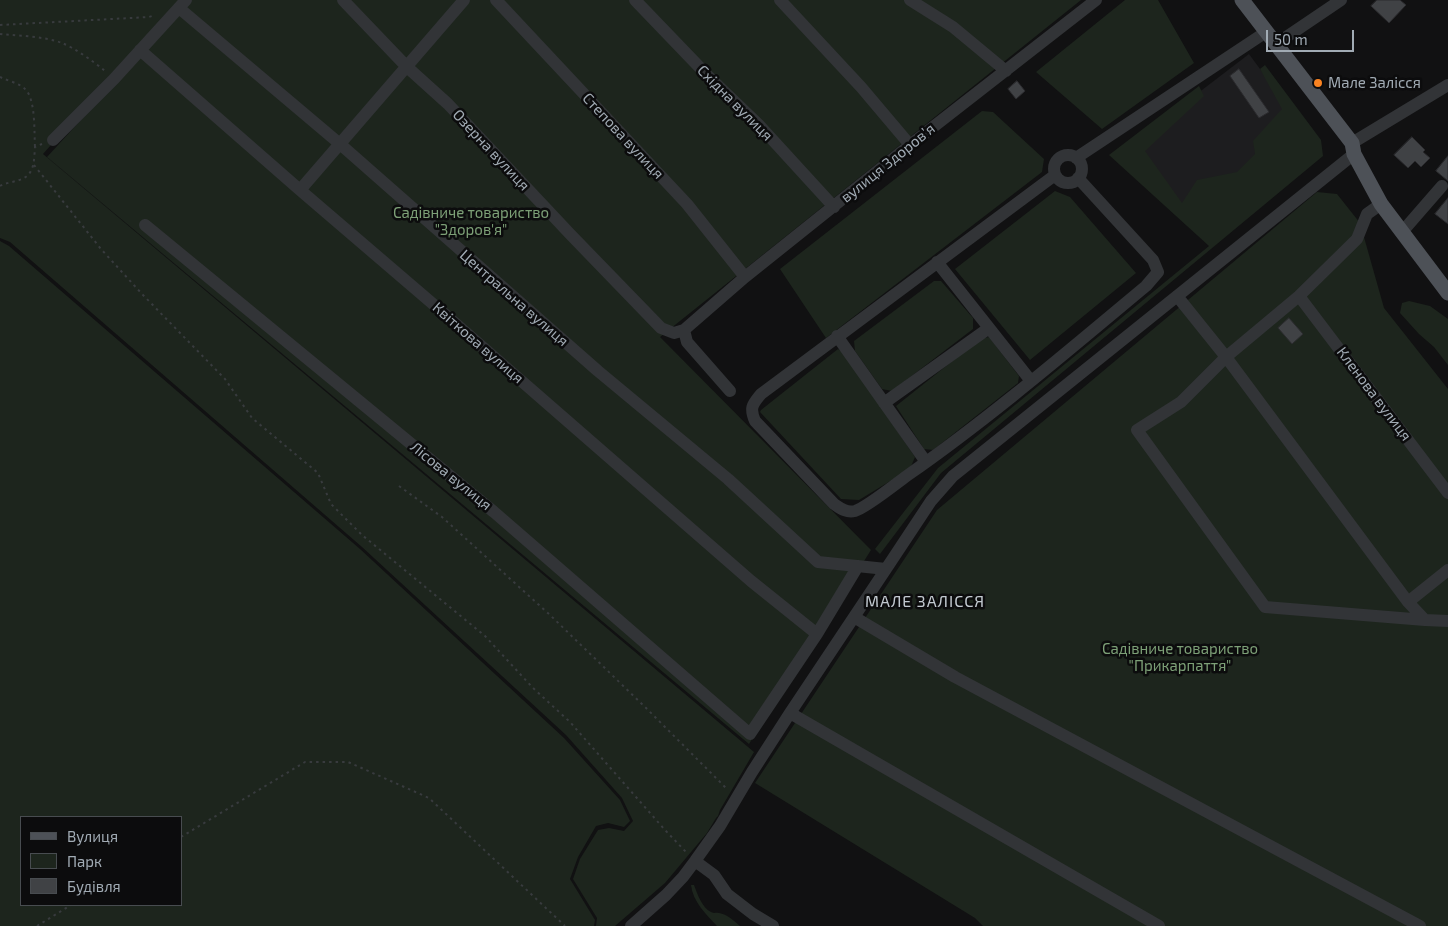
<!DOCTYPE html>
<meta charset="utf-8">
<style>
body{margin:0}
#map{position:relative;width:1448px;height:926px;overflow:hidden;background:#111112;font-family:"Exo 2",sans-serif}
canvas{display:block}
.legend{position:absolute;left:20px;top:816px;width:162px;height:90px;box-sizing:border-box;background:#0c0c0d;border:1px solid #484c50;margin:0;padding:6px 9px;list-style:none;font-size:15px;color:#a1abb4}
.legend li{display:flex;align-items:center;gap:10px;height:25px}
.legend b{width:25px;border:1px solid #484c50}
.scale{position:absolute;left:1266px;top:30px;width:88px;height:22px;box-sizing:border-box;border:2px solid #a1abb4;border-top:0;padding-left:6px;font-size:15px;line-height:18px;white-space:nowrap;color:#a1abb4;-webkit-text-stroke:4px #0c0c0d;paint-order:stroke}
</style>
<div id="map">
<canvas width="1448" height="926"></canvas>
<ul class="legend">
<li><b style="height:6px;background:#4d5157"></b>Вулиця</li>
<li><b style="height:14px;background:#1d251d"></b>Парк</li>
<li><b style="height:14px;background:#404245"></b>Будівля</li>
</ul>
<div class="scale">50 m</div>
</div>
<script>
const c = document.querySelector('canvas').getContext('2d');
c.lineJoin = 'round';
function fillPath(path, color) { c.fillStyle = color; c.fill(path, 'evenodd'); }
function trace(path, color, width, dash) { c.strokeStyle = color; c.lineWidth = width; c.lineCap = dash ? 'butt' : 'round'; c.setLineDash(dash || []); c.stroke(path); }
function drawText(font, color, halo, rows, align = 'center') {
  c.font = font + ' "Exo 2",sans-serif'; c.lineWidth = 5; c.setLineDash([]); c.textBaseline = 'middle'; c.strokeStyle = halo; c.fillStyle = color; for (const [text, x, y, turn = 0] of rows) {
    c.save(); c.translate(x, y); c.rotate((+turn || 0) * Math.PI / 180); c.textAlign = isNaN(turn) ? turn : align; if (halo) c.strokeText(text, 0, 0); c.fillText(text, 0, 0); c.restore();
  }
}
fillPath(new Path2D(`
 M1249,54L1322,153L1211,244L1121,152Z`), '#1d1d1f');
fillPath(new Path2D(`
 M0,0H179L43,154L754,752L720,810L718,816L716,818L707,833L665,883L615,926H596L597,918L573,879L580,859L598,830L609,828L624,831L633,821L622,798L566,735L362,547L10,242L0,238Z
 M191,0H1081L660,337L871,550L749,744L47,157Z
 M1125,0H1158L1194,63L1102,129L1036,72Z
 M1265,65L1321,140L1323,156L941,473L880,554L875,549L938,468L1209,246L1109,155L1199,86L1204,96L1145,151L1182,203L1197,180L1237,172L1255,154L1253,141L1282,109L1260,69Z
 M982,111L993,112L1044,159L1042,172L826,338L780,269Z
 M1055,191L1070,197L1136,273L1030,360L955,269Z
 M1317,192L1337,194L1360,223L1384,308L1448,389V926H983L975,918L755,783L937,510Z
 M0,241L9,246L360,549L564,738L620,800L630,821L624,827L608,823L596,826L578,857L570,879L595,920L594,926H0ZM21,817H181V905H21Z
 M934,281H941L973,318V329L892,391L882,389L855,351L854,341Z
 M1409,301L1430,306L1448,319V365L1434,347L1419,334L1400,313L1402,303Z
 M989,337L1019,376L1018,383L933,450L924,449L896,406L980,339Z
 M838,349L845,354L915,457L910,469L859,500L841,499L760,412L761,410Z
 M691,885H694C697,893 702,908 711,912C716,914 714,912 719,913C727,914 734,921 740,926H717C706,914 693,902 691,885Z`), '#1d251d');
const building = new Path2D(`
 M1377,0H1400L1406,5L1389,23L1371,6Z
 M1239,69L1269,112L1259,118L1230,76Z
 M1017,81L1025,91L1016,99L1008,89Z
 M1412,137L1425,150L1423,152L1430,158L1421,167L1415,161L1408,168L1394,155Z
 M1448,156V181L1436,171Z
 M1448,198V224L1435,214Z
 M1289,318L1303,334L1292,344L1278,328Z`);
fillPath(building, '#404245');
trace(building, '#2b2b2e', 1);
trace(new Path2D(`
 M0,25L149,17L155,15
 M0,34C20,36 43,36 62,43C75,48 94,62 105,71
 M0,77C8,81 19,83 25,89C36,99 34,133 35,147
 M34,165L101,249L142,294L225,379L252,418L318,473L331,504L362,535L485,636L533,688L570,722L665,830L686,852
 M0,186C7,182 17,182 24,178C35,172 34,158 35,147L42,144
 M399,486L442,517L550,615L645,707L727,789
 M181,837L305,762H348L429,798L565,926
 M37,926L71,905`), '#383b3e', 2, [2.5, 4]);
trace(new Path2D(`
 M343,0L407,67L448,104L570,234L661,328L674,333L684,330L745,277L910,145L1096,0
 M496,0L687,204L745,277
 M635,0L707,75L759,125L834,207
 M780,0L861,87L910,145
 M910,0L953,27L1006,71
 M179,8L340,144L598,371L728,479L818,562L886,569
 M1276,44L1341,0
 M140,50L300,190L440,310L751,581L817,634
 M53,140L114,79L186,0
 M1352,143L1448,85
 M1054 169a14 14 0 1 1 28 0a14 14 0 1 1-28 0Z
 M1076,158L1266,32
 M1055,175L761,394C753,404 749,407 755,421L834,504C840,508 846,513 855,511C866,508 897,483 908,475C991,417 1069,350 1146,286L1158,272L1153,260L1078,178
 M300,190L464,0
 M1381,204L1367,214L1357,239L1299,296L1226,357L1181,402L1137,430L1265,607L1425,620L1448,621
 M145,225L494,512L750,734L817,634L858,566
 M1402,232L1442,186
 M937,262L1031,381
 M1177,296L1226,357L1408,602L1425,620
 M1299,296L1448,493
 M684,330L687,342L730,391
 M837,336L926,462
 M884,403L989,328
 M1408,602L1448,570
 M854,617L955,677L1420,926
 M790,713L1159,926
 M695,861L714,875L727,894L753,914L773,926
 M631,926L666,895L683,877L695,861L720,826L752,772L790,713L886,569L931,501L953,476L1354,154`), '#323437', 12);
trace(new Path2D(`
 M1242,0L1352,143L1354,154L1381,204L1448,293`), '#4d5157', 15);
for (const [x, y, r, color] of [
 [1318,83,5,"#fa8321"]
]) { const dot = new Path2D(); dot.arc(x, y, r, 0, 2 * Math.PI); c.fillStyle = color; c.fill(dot); trace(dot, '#0c0c0d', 2); }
drawText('15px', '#a1abb4', '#0c0c0d', [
 ["Мале Залісся",1328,83]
], 'left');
drawText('15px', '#a1abb4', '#0c0c0d', [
 ["Східна вулиця",735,103,45],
 ["Степова вулиця",623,136,47],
 ["Озерна вулиця",491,150,47],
 ["вулиця Здоровʼя",888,163,-39],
 ["Центральна вулиця",514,298,41],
 ["Квіткова вулиця",478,343,41],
 ["Кленова вулиця",1374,394,53],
 ["Лісова вулиця",451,476,39]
]);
drawText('15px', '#7da077', '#0c0c0d', [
 ["Садівниче товариство",471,213],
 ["\"Здоров'я\"",471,230],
 ["Садівниче товариство",1180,649],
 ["\"Прикарпаття\"",1180,666]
]);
c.letterSpacing = '1px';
drawText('16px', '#c2c9d0', '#0c0c0d', [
 ["МАЛЕ ЗАЛІССЯ",925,602]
]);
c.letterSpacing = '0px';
</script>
